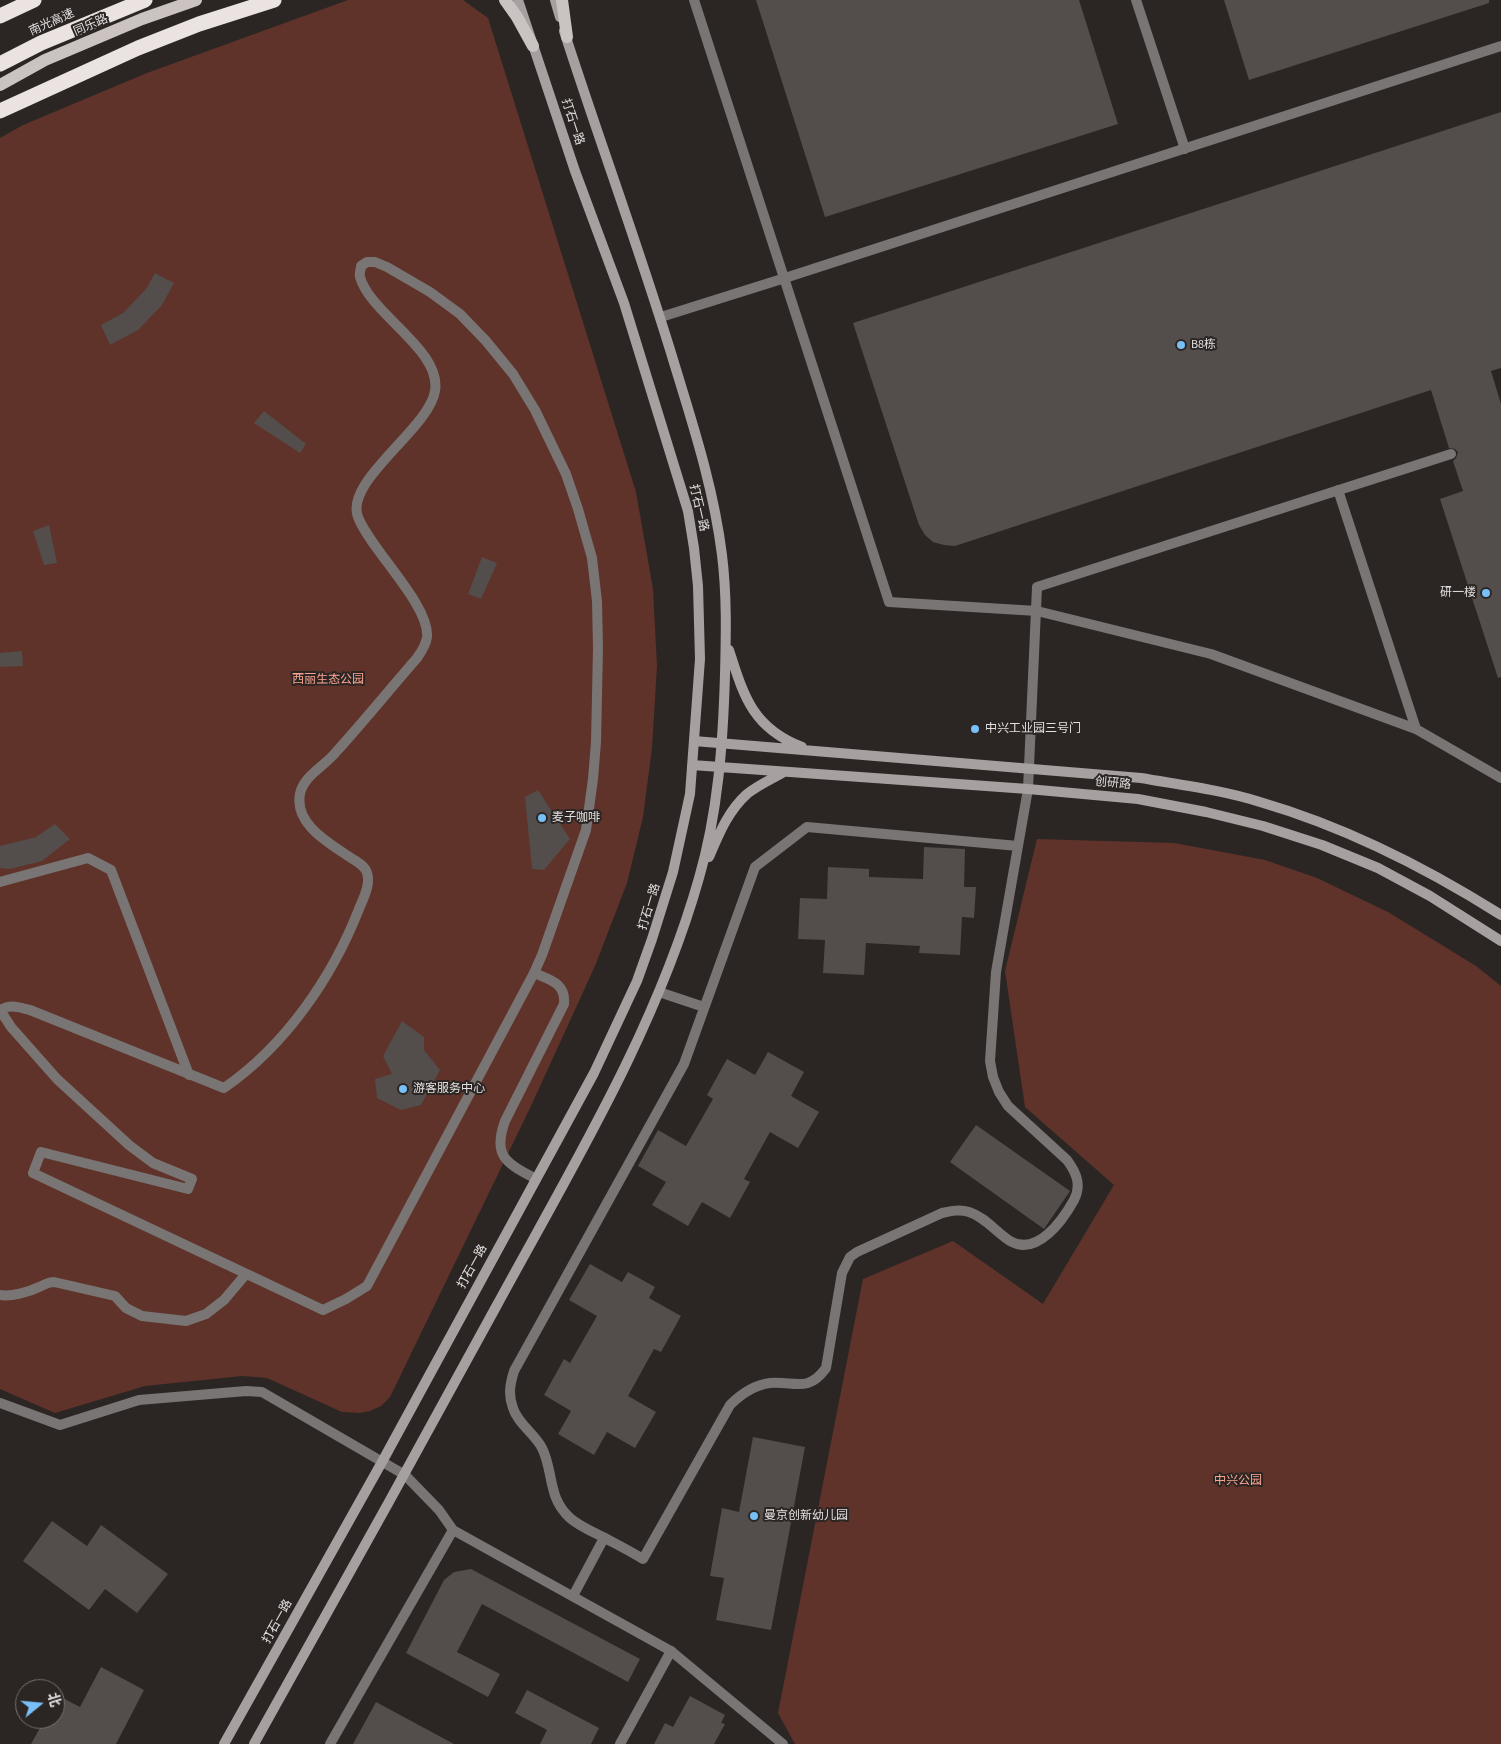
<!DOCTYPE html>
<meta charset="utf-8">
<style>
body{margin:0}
#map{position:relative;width:1501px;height:1744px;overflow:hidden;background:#2b2624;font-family:"Source Sans 3","Noto Sans SC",sans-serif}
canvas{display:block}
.north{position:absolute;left:15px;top:1679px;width:50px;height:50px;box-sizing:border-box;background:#2b2624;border:1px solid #75706f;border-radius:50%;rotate:73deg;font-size:14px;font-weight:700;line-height:20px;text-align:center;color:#e3dfdf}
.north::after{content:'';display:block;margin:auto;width:18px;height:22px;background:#78bff7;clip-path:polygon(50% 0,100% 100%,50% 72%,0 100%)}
</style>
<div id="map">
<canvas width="1501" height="1744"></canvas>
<div class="north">北</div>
</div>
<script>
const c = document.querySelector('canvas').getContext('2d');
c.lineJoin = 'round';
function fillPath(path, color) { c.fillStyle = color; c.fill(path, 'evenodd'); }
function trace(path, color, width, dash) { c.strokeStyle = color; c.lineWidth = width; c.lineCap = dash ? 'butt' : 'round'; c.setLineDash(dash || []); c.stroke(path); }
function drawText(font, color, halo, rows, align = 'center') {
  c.font = font + ' "Source Sans 3","Noto Sans SC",sans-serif'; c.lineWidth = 4; c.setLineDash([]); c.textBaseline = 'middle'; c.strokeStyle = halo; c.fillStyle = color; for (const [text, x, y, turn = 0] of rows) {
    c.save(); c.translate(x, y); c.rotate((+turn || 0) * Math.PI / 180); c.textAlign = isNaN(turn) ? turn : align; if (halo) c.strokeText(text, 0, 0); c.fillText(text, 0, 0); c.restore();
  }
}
fillPath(new Path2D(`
 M348,0H463L488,18L636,492L653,589L657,666L652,748L643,817L627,883L595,966L531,1106L390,1397L381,1406L370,1411L360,1413L342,1412L267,1378L242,1376L145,1386L55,1413L0,1389V138L23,125L147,73Z
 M1037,839L1174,843L1265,860L1317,878L1388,912L1476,966L1501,986V1744H795L778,1713L863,1279L953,1241L1043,1304L1114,1185L1025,1107L1005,971Z`), '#5f3329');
fillPath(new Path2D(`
 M756,0H1079L1118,124L825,217Z
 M1224,0H1489V3L1249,80Z
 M1501,112V368L1491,371L1501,404V677L1498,678L1440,499L1463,491L1453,461L1456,458L1458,452L1455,449L1449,448L1431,390L955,546L944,545L933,542L925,535L919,525L853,323Z
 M155,273L174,283L162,305L138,330L110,345L101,325L123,313L146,289Z
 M264,411L306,444L300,453L254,423Z
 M49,525L57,563L44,565L33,531Z
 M482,557L497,563L481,599L468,594Z
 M22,651L23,666L0,667V653Z
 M538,790L570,839L544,870L532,869L525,797Z
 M55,824L70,839L42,861L10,869L0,868V846L36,837Z
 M924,847L965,849L964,887H976L974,918L962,917L960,955L919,953L920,946L866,943L864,975L823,973L825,940L798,939L800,898L827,899L828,867L869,869V877L923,879Z
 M402,1021L424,1037V1050L440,1070L421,1105L401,1110L377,1098L375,1079L392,1074L383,1056Z
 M768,1052L804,1072L791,1096L819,1112L798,1148L770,1132L744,1179L750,1182L730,1218L702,1202L688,1226L652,1205L666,1182L638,1166L658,1130L686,1146L713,1099L707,1095L727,1059L755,1075Z
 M976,1125L1070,1191L1044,1229L950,1162Z
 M590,1264L622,1282L628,1272L655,1287L649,1298L681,1316L661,1352L654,1349L628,1396L656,1412L635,1448L607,1432L594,1455L558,1434L571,1411L544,1395L564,1359L570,1363L597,1316L569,1300Z
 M753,1437L805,1447L771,1630L716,1620L724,1578L710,1576L722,1508L739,1512Z
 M52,1521L87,1546L101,1525L168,1574L137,1613L105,1589L89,1610L23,1561Z
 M471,1569L640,1659L628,1682L482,1604L457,1652L500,1674L488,1697L406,1653L444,1580L454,1572Z
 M101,1667L144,1690L116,1744H31L45,1719H55V1694L80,1707Z
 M527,1690L599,1728L591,1744H540L547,1730L515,1713Z
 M690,1696L725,1715L721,1723L725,1724L714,1744H654L665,1723L673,1727Z
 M376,1702L454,1744H353Z`), '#534d4b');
trace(new Path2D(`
 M694,0L889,602L1037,611L1211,654L1416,729L1501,778
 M1136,0L1185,149
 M367,262H375L387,267L430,292L460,314L486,341L513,374L535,410L566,474L578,509L592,558L597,601L598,648L596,742L593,779L586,830L542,955L534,973L367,1286L346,1299L323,1310L33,1173L41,1152L188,1189L192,1179L153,1163L129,1145L57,1079L11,1027L2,1013V1009C11,1004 20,1008 30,1010L224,1088C285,1046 332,978 359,909C363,899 371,884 367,873C365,866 358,862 351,858C331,844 294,825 300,794C303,776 325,766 336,752C364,721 390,689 417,658C422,651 426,645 427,637C430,605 370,549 358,517C344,481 429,429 435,391C442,350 370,314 360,277C359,274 361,269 361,266Z
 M661,317L785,278L1501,46
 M1338,490L1416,729
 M1018,846L807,827L755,867L684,1064L514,1371C510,1384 508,1395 513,1408C518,1424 534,1433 542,1448C554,1472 547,1497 570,1518C579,1526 591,1531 603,1537C616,1544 630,1551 643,1559L730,1405C741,1394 754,1385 770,1383C795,1381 808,1393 826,1368L842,1273L850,1257L857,1252L942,1213C951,1211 960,1209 969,1212C985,1217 996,1232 1010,1241C1037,1257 1063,1220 1074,1200C1082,1185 1076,1172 1067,1160L1008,1106L999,1092L993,1077L990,1061L996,972L1028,789L1037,587L1451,454
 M0,882L88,858L111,870L189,1075
 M534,973C550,980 566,983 564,1004L505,1121C492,1157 507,1163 536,1179
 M659,992L704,1007
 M0,1295C11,1297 29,1292 39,1287C45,1285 47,1282 54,1282L115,1296L126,1308L142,1316L186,1321L206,1314L224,1300L246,1274
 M0,1403L60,1425L139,1400L246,1391L262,1392L405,1475
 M573,1596L604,1538
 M671,1651L783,1744`), '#787574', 10);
trace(new Path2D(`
 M405,1475L439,1510L453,1530L671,1651L620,1744
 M330,1744L453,1530`), '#787574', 10);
trace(new Path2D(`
 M555,0L560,17
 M729,650C744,697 753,728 802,747
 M694,741L1141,778C1181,785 1222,790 1260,802C1346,827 1425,867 1501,915
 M692,765L1028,789L1138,799L1206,812L1263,826L1322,845L1378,868L1430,896L1501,941
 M709,857C719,834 728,811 747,794C758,785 772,779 784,772
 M224,1744L382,1462L594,1073L637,981L652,939L673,872L690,794L700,659L698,586L694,548L688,511L624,303L575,171L518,0
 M254,1744C336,1598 417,1452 497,1305C572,1167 656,1030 699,878C718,813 723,743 725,675C726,635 727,595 722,555C714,490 694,428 675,366C641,253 600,143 564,31`), '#a6a1a0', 10);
trace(new Path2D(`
 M505,0L517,17L533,46
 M562,0L567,37
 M0,85L45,60L142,19L196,0`), '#cac3c2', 12);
trace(new Path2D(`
 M0,16L34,0
 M0,64L41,43L145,0
 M0,111L138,48L199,24L274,0`), '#eae3e1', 15);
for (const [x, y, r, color] of [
 [1181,345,5,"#78bff7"],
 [1486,593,5,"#78bff7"],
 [975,729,5,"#78bff7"],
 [542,818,5,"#78bff7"],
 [403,1089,5,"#78bff7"],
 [754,1516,5,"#78bff7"]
]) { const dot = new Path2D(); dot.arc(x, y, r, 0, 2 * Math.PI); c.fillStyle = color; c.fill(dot); trace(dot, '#2b2624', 2); }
drawText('12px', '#e3dfdf', '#2b2624', [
 ["南光高速",52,23,-24],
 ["同乐路",91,26,-23],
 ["打石一路",572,122,72],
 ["打石一路",698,508,77],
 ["创研路",1113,784,5],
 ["打石一路",650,907,-73],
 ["打石一路",473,1267,-61],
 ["打石一路",278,1622,-61]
]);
drawText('12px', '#e3dfdf', '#2b2624', [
 ["B8栋",1191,345],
 ["研一楼",1476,593,"right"],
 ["中兴工业园三号门",985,729],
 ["麦子咖啡",552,818],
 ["游客服务中心",413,1089],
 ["曼京创新幼儿园",764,1516]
], 'left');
drawText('12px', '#fda490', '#2b2624', [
 ["西丽生态公园",328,680],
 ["中兴公园",1238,1481]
]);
</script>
